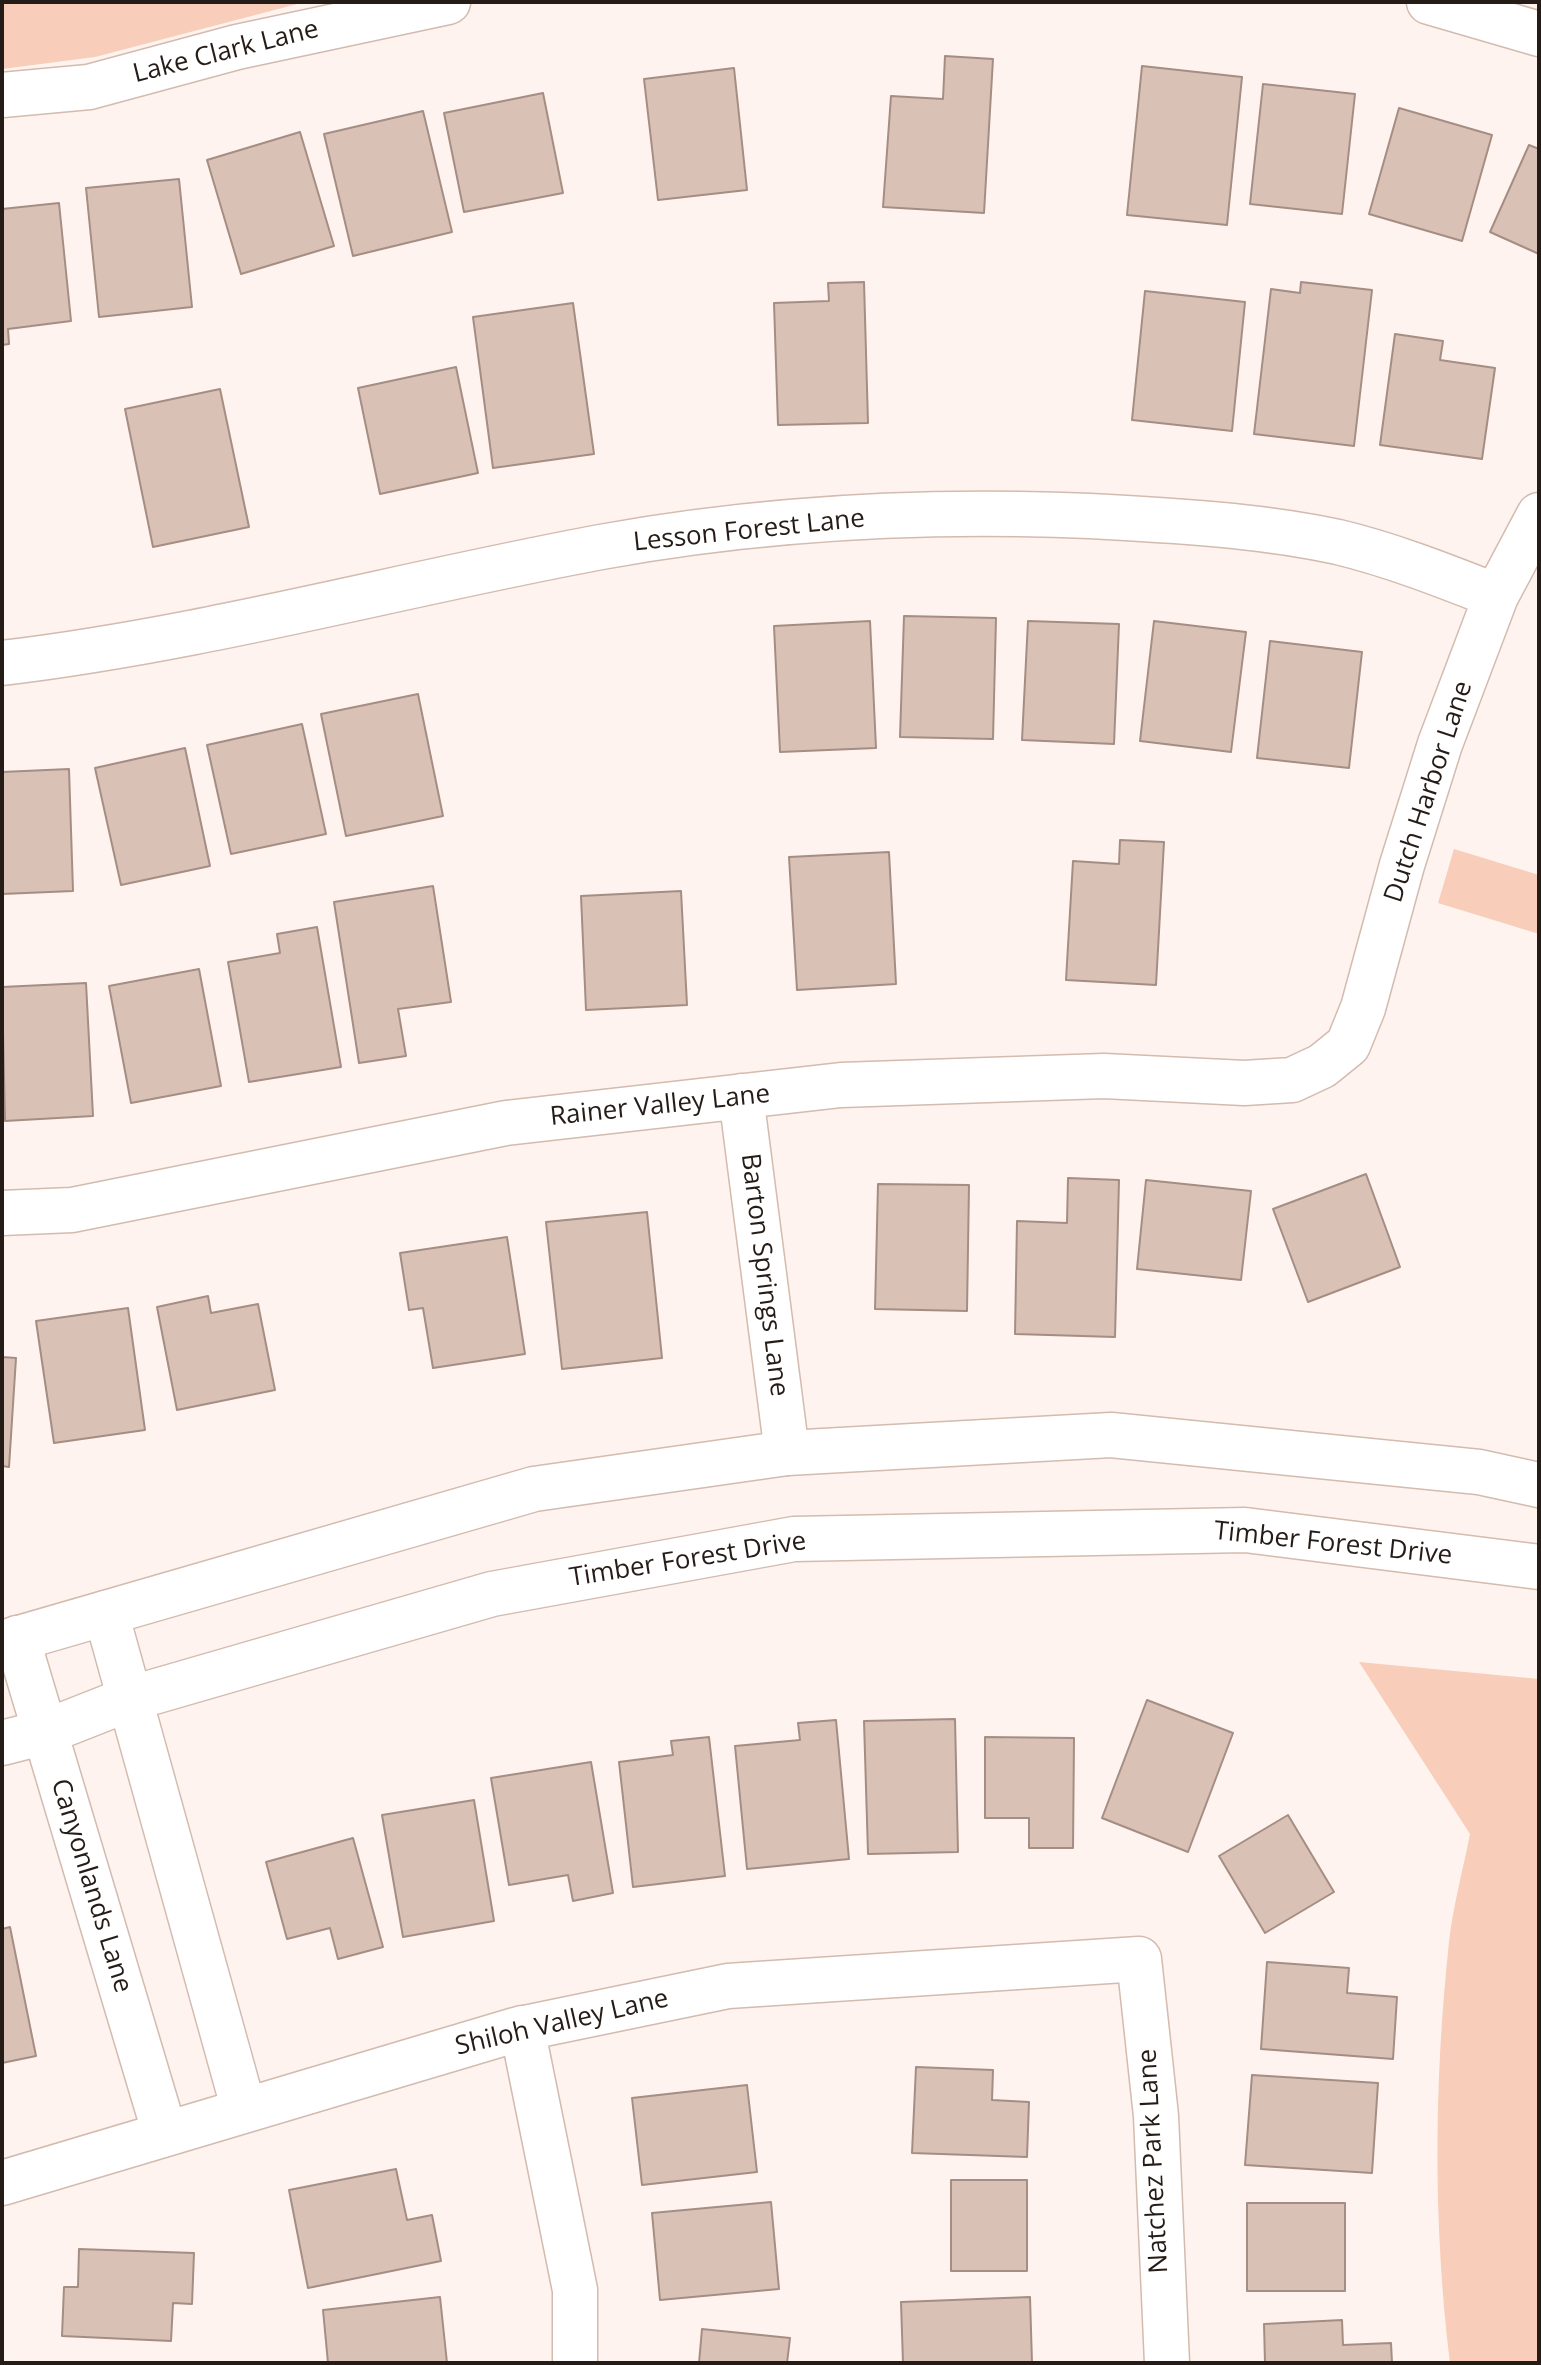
<!DOCTYPE html>
<style>
body{margin:0}
#map{position:relative;width:1541px;height:2365px;overflow:hidden;background:#fef3ee;font-family:"Open Sans",sans-serif}
canvas{display:block}
.frame{position:absolute;inset:0;border:4px solid #251c18;pointer-events:none}
</style>
<div id="map">
<canvas width="1541" height="2365"></canvas>
<div class="frame"></div>
</div>
<script>
const c = document.querySelector('canvas').getContext('2d');
c.lineJoin = 'round';
function fillPath(path, color) { c.fillStyle = color; c.fill(path, 'evenodd'); }
function trace(path, color, width, dash) { c.strokeStyle = color; c.lineWidth = width; c.lineCap = dash ? 'butt' : 'round'; c.setLineDash(dash || []); c.stroke(path); }
function drawText(font, color, halo, rows, align = 'center') {
  c.font = font + ' "Open Sans",sans-serif'; c.lineWidth = 6; c.setLineDash([]); c.textBaseline = 'middle'; c.strokeStyle = halo; c.fillStyle = color; for (const [text, x, y, turn = 0] of rows) {
    c.save(); c.translate(x, y); c.rotate((+turn || 0) * Math.PI / 180); c.textAlign = isNaN(turn) ? turn : align; if (halo) c.strokeText(text, 0, 0); c.fillText(text, 0, 0); c.restore();
  }
}
fillPath(new Path2D(`
 M2,2H305L95,57L2,69Z
 M1454,849L1539,875V934L1438,903Z
 M1359,1662L1539,1679V2363H1450C1433,2224 1434,2082 1449,1942C1453,1906 1463,1870 1470,1834Z`), '#f8cdba');
const building = new Path2D(`
 M945,56L993,59L984,213L883,207L891,96L943,99Z
 M1142,66L1242,77L1227,225L1127,215Z
 M734,68L747,190L658,200L644,79Z
 M1263,84L1355,94L1342,214L1250,204Z
 M543,93L563,193L464,212L444,113Z
 M1399,108L1492,135L1462,241L1369,214Z
 M423,111L452,232L353,256L324,134Z
 M300,132L334,246L241,274L207,160Z
 M1529,145L1539,149V254L1490,232Z
 M179,179L192,307L99,317L86,188Z
 M59,203L71,321L8,329L9,344L2,345V209Z
 M864,282L868,423L778,425L774,303L829,301L828,283Z
 M1301,282L1372,290L1354,446L1254,434L1271,289L1300,293Z
 M1145,291L1245,302L1232,431L1132,420Z
 M573,303L594,454L493,468L473,317Z
 M1395,334L1443,341L1440,360L1495,368L1482,459L1380,445Z
 M456,367L478,473L380,494L358,388Z
 M220,389L249,527L153,547L125,409Z
 M904,616L996,618L993,739L900,737Z
 M870,621L876,748L780,752L774,626Z
 M1028,621L1119,624L1114,744L1022,740Z
 M1154,621L1246,632L1231,752L1140,741Z
 M1270,641L1362,652L1349,768L1257,758Z
 M418,694L443,816L346,836L321,714Z
 M302,724L326,834L231,854L207,745Z
 M185,748L210,866L121,885L95,768Z
 M69,769L73,891L2,894V772Z
 M1120,840L1164,842L1156,985L1066,980L1073,861L1119,864Z
 M889,852L896,984L797,990L789,857Z
 M433,886L451,1002L398,1009L406,1056L359,1063L334,902Z
 M681,891L687,1005L586,1010L581,896Z
 M317,927L341,1067L249,1082L228,962L280,953L277,934Z
 M199,969L221,1086L131,1103L109,986Z
 M86,983L93,1116L5,1121L2,987Z
 M1366,1174L1400,1267L1308,1302L1273,1209Z
 M1068,1178L1119,1180L1115,1337L1015,1334L1017,1221L1067,1223Z
 M1146,1180L1251,1191L1241,1280L1137,1269Z
 M878,1184L969,1185L967,1311L875,1309Z
 M647,1212L662,1358L562,1369L546,1222Z
 M507,1237L525,1354L433,1368L423,1308L409,1310L400,1253Z
 M208,1296L211,1313L258,1304L275,1390L177,1410L157,1307Z
 M128,1308L145,1430L54,1443L36,1321Z
 M2,1357L16,1358L9,1467L2,1466Z
 M1147,1700L1233,1733L1188,1852L1102,1818Z
 M955,1719L958,1852L868,1854L864,1721Z
 M836,1720L849,1859L747,1869L735,1746L800,1740L798,1723Z
 M709,1737L725,1876L633,1887L619,1762L673,1755L671,1741Z
 M985,1737L1074,1738L1073,1848H1029V1818H985Z
 M591,1762L613,1893L573,1901L568,1875L509,1885L491,1778Z
 M474,1800L494,1921L403,1937L382,1815Z
 M1288,1815L1334,1892L1265,1933L1219,1856Z
 M353,1838L383,1947L338,1959L330,1928L287,1939L266,1862Z
 M10,1927L36,2056L2,2063V1929Z
 M1267,1962L1349,1968L1347,1993L1397,1997L1393,2059L1261,2049Z
 M916,2067L993,2070L992,2100L1029,2102L1027,2157L912,2153Z
 M1252,2075L1378,2083L1372,2173L1245,2165Z
 M747,2085L757,2172L642,2185L632,2098Z
 M396,2169L407,2220L432,2215L441,2261L308,2288L289,2190Z
 M951,2180H1027V2271H951Z
 M771,2202L779,2289L660,2300L652,2213Z
 M1247,2203H1345V2291H1247Z
 M79,2249L194,2253L192,2304L173,2303L171,2341L62,2336L64,2287H78Z
 M440,2297L447,2363H328L323,2310Z
 M1030,2297L1032,2363H903L901,2302Z
 M1342,2320L1343,2345L1391,2343L1392,2363H1265L1264,2324Z
 M702,2329L790,2338L787,2363H699Z`);
fillPath(building, '#dac1b5');
trace(building, '#a58d83', 2);
const street = new Path2D(`
 M1429,2L1539,34
 M2,95L89,87L237,47L448,2
 M2,663C204,639 401,584 601,547C773,516 952,508 1126,518C1196,522 1268,527 1338,542C1392,555 1445,576 1496,596
 M741,1096L787,1453
 M2,1213L72,1210L506,1123L841,1085L1104,1076L1244,1083L1292,1080L1322,1066L1348,1045L1363,1008L1402,865L1440,744L1496,596L1539,515
 M106,1613L244,2110
 M17,1638L165,2134
 M522,2028L575,2290V2363
 M2,2183L515,2030L728,1986L1139,1959L1156,2116L1167,2363`);
const secondary = new Path2D(`
 M2,1643L534,1489L787,1453L1111,1435L1479,1472L1539,1485
 M2,1743L45,1732L129,1699L492,1594L794,1539L1245,1530L1539,1567`);
trace(street, '#d3bbaf', 47);
trace(secondary, '#d3bbaf', 47);
trace(street, '#fff', 44);
trace(secondary, '#fff', 44);
drawText('26px', '#251c18', '#fff', [
 ["Lake Clark Lane",226,52,-14],
 ["Lesson Forest Lane",749,531,-6],
 ["Dutch Harbor Lane",1429,792,-72],
 ["Rainer Valley Lane",660,1106,-6],
 ["Barton Springs Lane",764,1275,83],
 ["Timber Forest Drive",1333,1544,6],
 ["Timber Forest Drive",688,1560,-9],
 ["Canyonlands Lane",91,1886,73],
 ["Shiloh Valley Lane",562,2023,-13],
 ["Natchez Park Lane",1154,2161,-93]
]);
</script>
